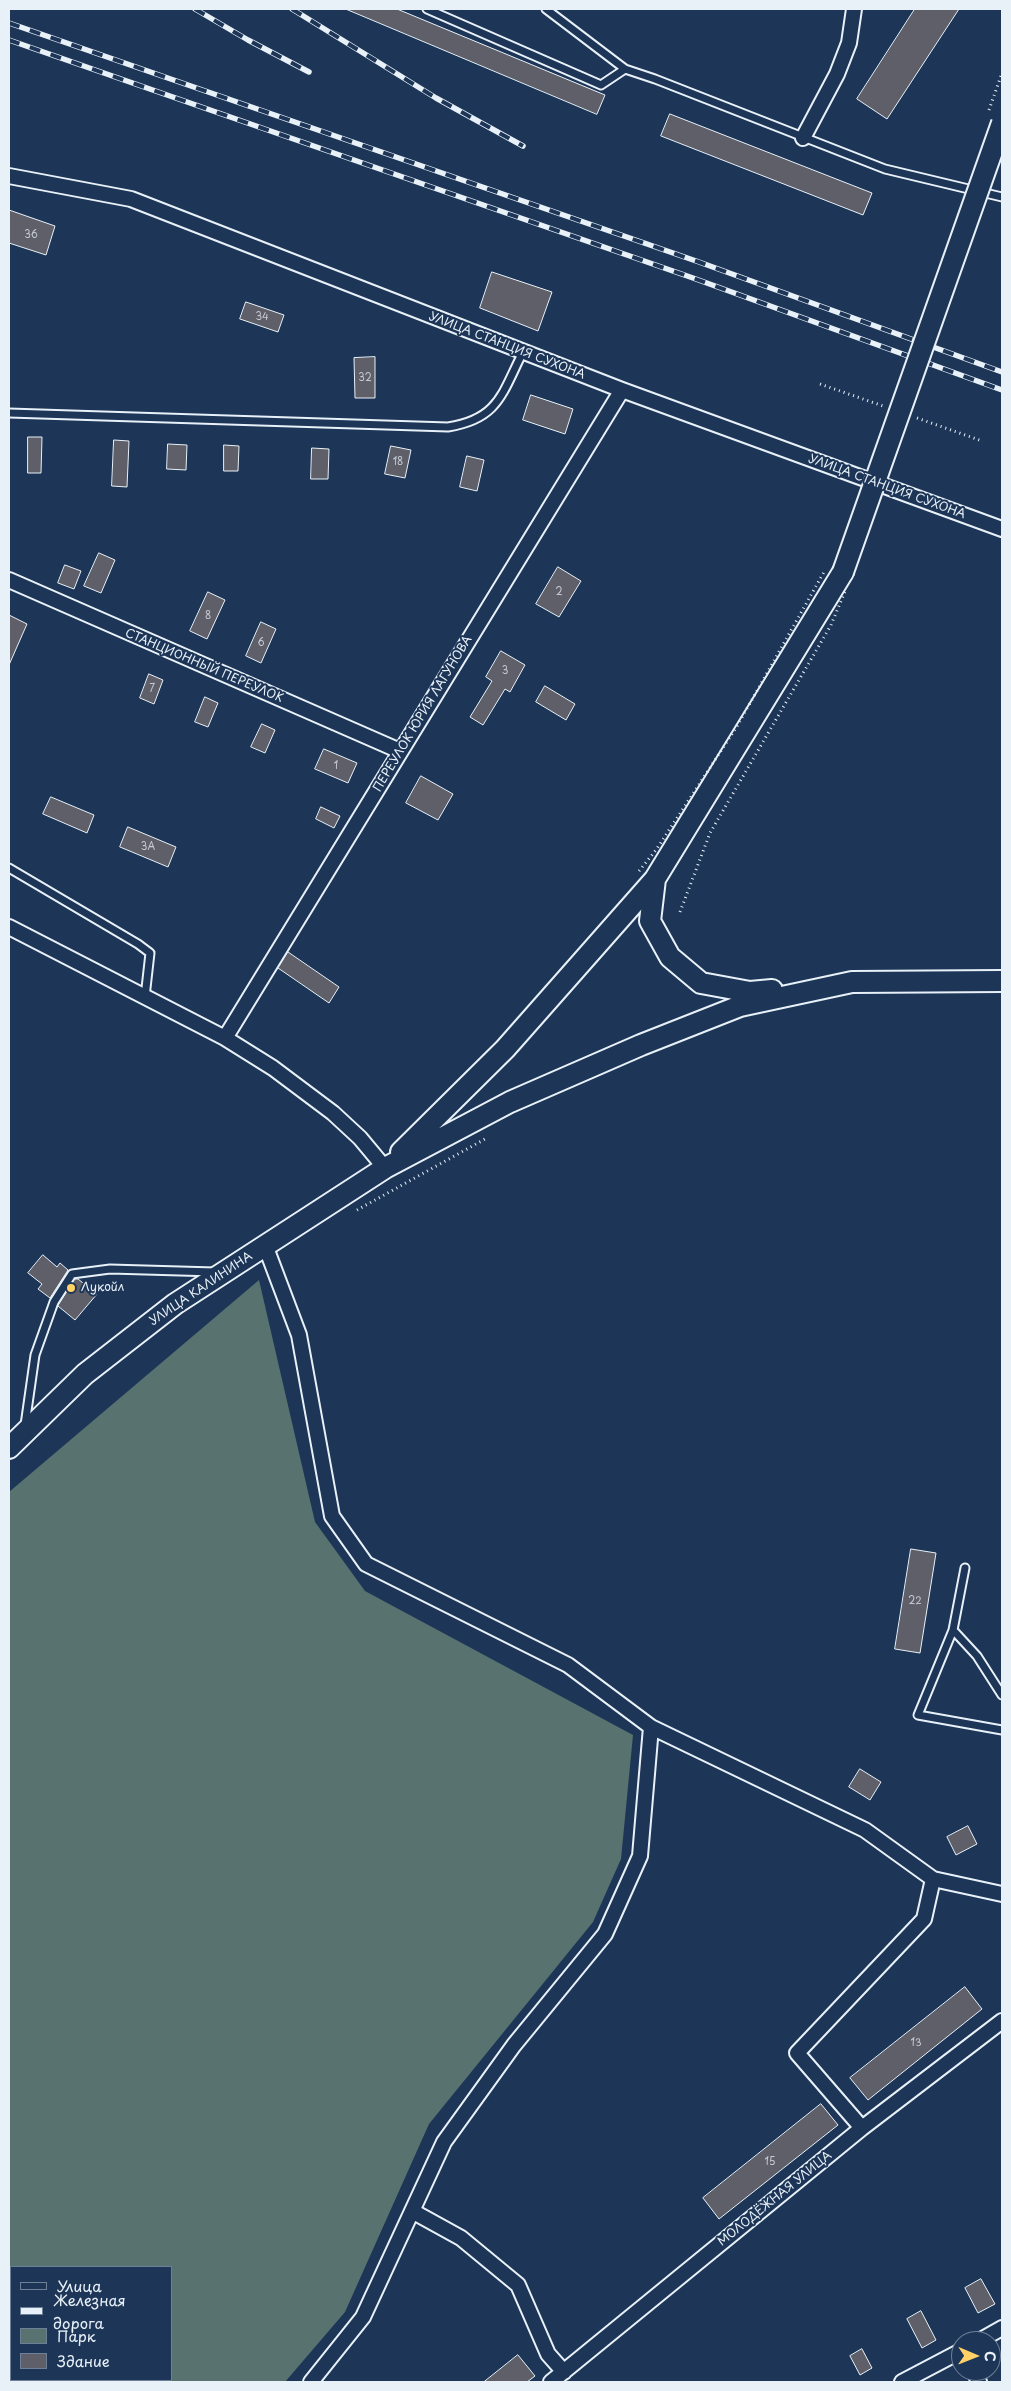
<!DOCTYPE html>
<meta charset="utf-8">
<style>
body{margin:0}
#map{position:relative;width:1011px;height:2391px;overflow:hidden;background:#1d3557;font-family:"Playpen Sans",sans-serif}
canvas{display:block}
.frame{position:absolute;inset:0;border:10px solid #e8f1f8;pointer-events:none}
.legend{position:absolute;left:10px;top:2266px;width:162px;height:115px;box-sizing:border-box;background:#1d3557;border:1px solid #6e8097;margin:0;padding:6px 9px;list-style:none;font-size:15px;color:#e8f1f8}
.legend li{display:flex;align-items:center;gap:10px;height:25px}
.legend b{width:25px;border:1px solid #6e8097}
.north{position:absolute;left:951px;top:2331px;width:50px;height:50px;box-sizing:border-box;background:#1d3557;border:1px solid #6e8097;border-radius:50%;rotate:91deg;font-size:14px;font-weight:700;line-height:20px;text-align:center;color:#e8f1f8}
.north::after{content:'';display:block;margin:auto;width:18px;height:22px;background:#ffd166;clip-path:polygon(50% 0,100% 100%,50% 72%,0 100%)}
</style>
<div id="map">
<canvas width="1011" height="2391"></canvas>
<div class="frame"></div>
<ul class="legend">
<li><b style="height:6px;background:#1d3557"></b>Улица</li>
<li><b style="height:6px;background:#e8f1f8"></b>Железная дорога</li>
<li><b style="height:14px;background:#58726f"></b>Парк</li>
<li><b style="height:14px;background:#5e5f68"></b>Здание</li>
</ul>
<div class="north">С</div>
</div>
<script>
const c = document.querySelector('canvas').getContext('2d');
c.lineJoin = 'round';
function fillPath(path, color) { c.fillStyle = color; c.fill(path, 'evenodd'); }
function trace(path, color, width, dash) { c.strokeStyle = color; c.lineWidth = width; c.lineCap = dash ? 'butt' : 'round'; c.setLineDash(dash || []); c.stroke(path); }
function drawText(font, color, halo, rows, align = 'center') {
  c.font = font + ' "Playpen Sans",sans-serif'; c.lineWidth = 4; c.setLineDash([]); c.textBaseline = 'middle'; c.strokeStyle = halo; c.fillStyle = color; for (const [text, x, y, turn = 0] of rows) {
    c.save(); c.translate(x, y); c.rotate((+turn || 0) * Math.PI / 180); c.textAlign = isNaN(turn) ? turn : align; if (halo) c.strokeText(text, 0, 0); c.fillText(text, 0, 0); c.restore();
  }
}
fillPath(new Path2D(`
 M259,1280L315,1522L365,1591L633,1735L621,1859L593,1922L429,2124L345,2312L285,2382H9V1492ZM11,2267H171V2380H11Z`), '#58726f');
const building = new Path2D(`
 M346,9H397L605,95L597,114Z
 M915,9H959L887,119L857,99Z
 M670,114L872,193L863,215L661,136Z
 M9,210L55,226L46,255L9,243Z
 M492,272L552,292L538,331L480,308Z
 M246,302L284,315L278,332L240,319Z
 M375,357V398H355L354,358Z
 M531,395L573,409L565,434L523,420Z
 M28,437H42L41,473H28Z
 M114,440L129,441L127,487L112,486Z
 M168,444L187,445L186,470L167,469Z
 M224,445L239,446L238,471H224Z
 M391,446L411,450L405,478L385,474Z
 M312,448L329,449L328,479H311Z
 M467,456L484,460L477,491L460,487Z
 M99,553L115,560L101,593L84,586Z
 M65,565L81,571L74,589L58,583Z
 M558,567L581,581L559,617L536,604Z
 M208,592L225,600L207,639L190,631Z
 M9,615L27,624L9,665Z
 M261,622L276,629L261,663L246,656Z
 M501,651L525,665L510,692L505,689L483,725L470,717L492,681L486,677Z
 M149,674L163,680L154,704L140,698Z
 M545,686L575,704L566,720L536,702Z
 M205,697L218,703L208,727L195,722Z
 M262,724L275,730L265,753L251,747Z
 M324,749L357,763L348,783L315,769Z
 M421,776L453,794L438,820L406,803Z
 M51,797L94,815L87,833L43,814Z
 M321,807L340,816L334,828L316,819Z
 M128,827L176,847L168,867L120,847Z
 M288,952L339,987L329,1003L278,968Z
 M43,1255L57,1267L60,1263L68,1270L50,1298L38,1289L42,1284L28,1273Z
 M75,1279H78L97,1294L75,1320L58,1306Z
 M911,1549L936,1553L920,1653L895,1649Z
 M860,1769L881,1782L870,1800L849,1787Z
 M968,1826L977,1844L956,1855L947,1837Z
 M965,1987L982,2009L868,2100L850,2078Z
 M821,2104L838,2125L719,2219L703,2198Z
 M981,2279L995,2304L978,2313L965,2288Z
 M921,2311L936,2340L922,2348L907,2319Z
 M862,2349L872,2368L860,2375L850,2356Z
 M518,2355L535,2376L527,2382H484Z`);
fillPath(building, '#5e5f68');
trace(building, '#e8f1f8', 1);
const lane = new Path2D(`
 M427,9L601,85L625,69L655,79L885,169L1002,197
 M546,9L625,69
 M9,413L448,427C499,419 502,393 523,352
 M9,868L138,944L150,953L145,997
 M25,1425L35,1355L54,1302L72,1274L110,1269L215,1272
 M965,1568L953,1630L977,1656L1002,1695
 M953,1630L918,1715L1002,1730`);
const street = new Path2D(`
 M803,138L837,74L849,43L854,9
 M9,176L131,199L622,390L1002,529
 M9,580L400,751
 M9,927L225,1038L273,1068L333,1113L360,1138L385,1168
 M225,1038L622,390
 M265,1245L299,1335L332,1516L366,1564L568,1665L651,1727L865,1830L933,1879L1002,1894
 M862,2128L797,2053L924,1919L933,1879
 M412,2211L461,2238L518,2285L548,2354L564,2372
 M979,2341L1002,2328
 M974,2371L979,2382
 M311,2382L363,2317L444,2142L514,2045L605,1934L640,1856L651,1727
 M551,2382L862,2128L1002,2021
 M902,2382L961,2351`);
const secondary = new Path2D(`
 M655,879L650,921L670,957L701,983L750,992L772,990
 M401,1152L505,1049L655,879L843,572
 M9,1448L85,1374L175,1304L385,1168L510,1102L641,1045L740,1006L852,982L1002,981`);
trace(lane, '#e8f1f8', 11);
trace(street, '#e8f1f8', 18);
trace(secondary, '#e8f1f8', 24);
trace(new Path2D(`
 M820,384L883,406
 M917,418L982,441
 M357,1210L485,1139`), '#e8f1f8', 3, [1, 4]);
trace(lane, '#1d3557', 7);
trace(street, '#1d3557', 14);
trace(secondary, '#1d3557', 20);
const rail = new Path2D(`
 M195,9L248,40L309,72
 M292,9L436,98L523,146
 M9,23L699,262L1002,372
 M9,40L693,278L1002,390`);
trace(rail, '#e8f1f8', 5.5);
trace(rail, '#1d3557', 4, [11]);
const secondaryBridge = new Path2D(`
 M843,572L1002,123`);
trace(secondaryBridge, '#e8f1f8', 24, []);
trace(new Path2D(`
 M989,110L1002,73
 M639,871L656,850L736,728L824,572
 M680,912L710,833L831,625L846,589`), '#e8f1f8', 3, [1, 4]);
trace(secondaryBridge, '#1d3557', 20);
for (const [x, y, r, color] of [
 [71,1288,5,"#ffd166"]
]) { const dot = new Path2D(); dot.arc(x, y, r, 0, 2 * Math.PI); c.fillStyle = color; c.fill(dot); trace(dot, '#1d3557', 2); }
drawText('10px', '#c6ccd4', null, [
 ["36",31,235],
 ["34",262,317],
 ["32",365,378],
 ["18",398,462],
 ["2",559,592],
 ["8",208,616],
 ["6",261,643],
 ["3",505,671],
 ["7",152,689],
 ["1",336,766],
 ["3А",148,847],
 ["22",915,1601],
 ["13",916,2043],
 ["15",770,2162]
]);
drawText('12px', '#e8f1f8', '#1d3557', [
 ["УЛИЦА СТАНЦИЯ СУХОНА",507,346,21],
 ["УЛИЦА СТАНЦИЯ СУХОНА",887,487,20],
 ["СТАНЦИОННЫЙ ПЕРЕУЛОК",204,666,23],
 ["ПЕРЕУЛОК ЮРИЯ ЛАГУНОВА",423,714,-59],
 ["УЛИЦА КАЛИНИНА",201,1289,-34],
 ["МОЛОДЁЖНАЯ УЛИЦА",775,2199,-39]
]);
drawText('12px', '#e8f1f8', '#1d3557', [
 ["Лукойл",81,1288]
], 'left');
</script>
